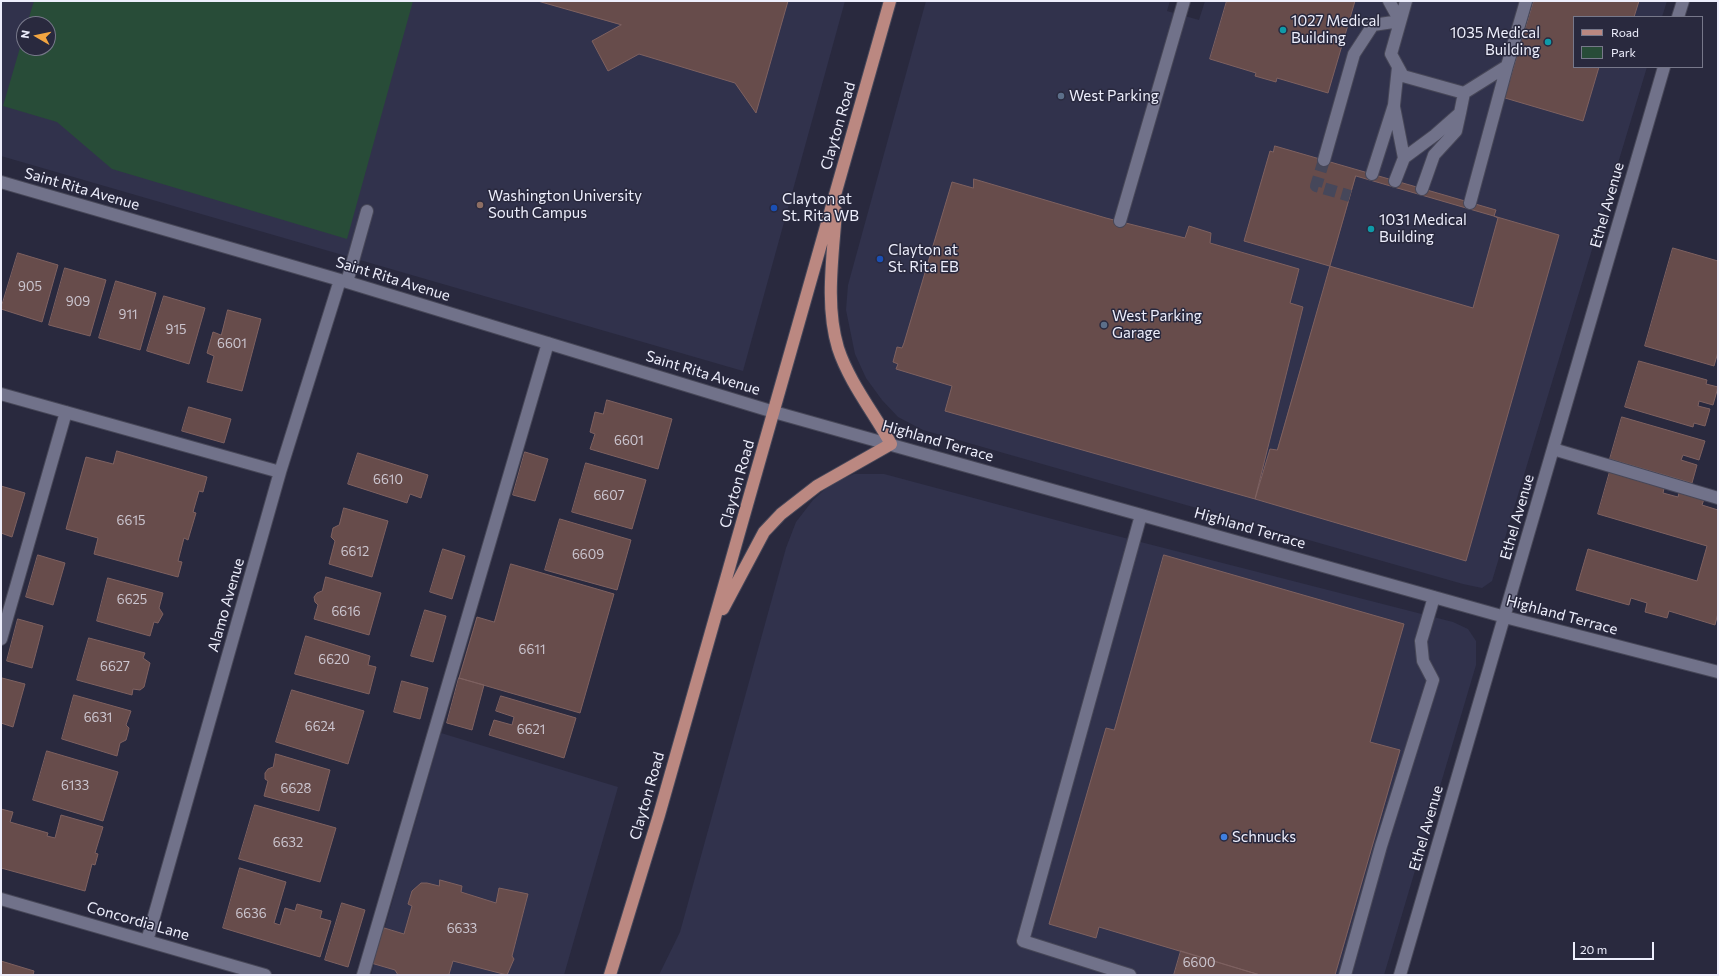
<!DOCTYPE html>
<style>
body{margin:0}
#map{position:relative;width:1719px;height:976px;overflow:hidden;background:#29293e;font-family:Commissioner,sans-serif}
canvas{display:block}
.frame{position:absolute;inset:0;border:2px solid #edeefc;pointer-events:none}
.legend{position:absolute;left:1573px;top:16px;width:130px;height:52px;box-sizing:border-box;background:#29293e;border:1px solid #77788a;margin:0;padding:5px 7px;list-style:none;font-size:12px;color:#edeefc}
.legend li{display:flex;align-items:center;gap:8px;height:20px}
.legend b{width:20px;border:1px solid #77788a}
.north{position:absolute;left:16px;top:16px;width:40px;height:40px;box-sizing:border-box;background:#29293e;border:1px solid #77788a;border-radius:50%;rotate:279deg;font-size:11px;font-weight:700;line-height:16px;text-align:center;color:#edeefc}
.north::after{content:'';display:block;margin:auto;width:14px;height:18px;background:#f2a541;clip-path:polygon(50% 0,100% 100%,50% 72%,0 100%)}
.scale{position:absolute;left:1573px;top:942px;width:81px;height:18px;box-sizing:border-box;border:2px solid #edeefc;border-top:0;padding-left:5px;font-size:12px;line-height:14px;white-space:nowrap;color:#edeefc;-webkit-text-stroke:3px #29293e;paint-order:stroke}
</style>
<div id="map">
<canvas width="1719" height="976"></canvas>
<div class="frame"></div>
<ul class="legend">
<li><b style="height:5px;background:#bb8881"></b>Road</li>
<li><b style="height:11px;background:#284c38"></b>Park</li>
</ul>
<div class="north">N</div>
<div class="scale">20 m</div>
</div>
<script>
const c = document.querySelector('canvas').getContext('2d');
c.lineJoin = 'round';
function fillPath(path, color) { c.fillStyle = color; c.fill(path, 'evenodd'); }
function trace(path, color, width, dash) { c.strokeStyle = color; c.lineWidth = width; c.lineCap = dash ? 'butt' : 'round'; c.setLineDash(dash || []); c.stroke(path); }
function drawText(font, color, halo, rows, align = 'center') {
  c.font = font + ' Commissioner,sans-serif'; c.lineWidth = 3; c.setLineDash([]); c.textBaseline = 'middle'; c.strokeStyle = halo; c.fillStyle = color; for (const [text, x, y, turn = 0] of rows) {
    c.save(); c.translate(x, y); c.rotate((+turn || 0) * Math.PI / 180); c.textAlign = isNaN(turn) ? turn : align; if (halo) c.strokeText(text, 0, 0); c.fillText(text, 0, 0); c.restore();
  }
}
fillPath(new Path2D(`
 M1,1H845L743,371L1,156ZM24,24H48V48H24Z
 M926,1H1170L1167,11L1199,20L1205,1H1667L1662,17H1574V67H1647L1492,581L1482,588L1463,584L923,430L898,417L882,400L866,378L855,354L846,310L848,285Z
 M854,474H884L1082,527L1453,622L1468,629L1476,641V665L1384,975H659L680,932L786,548L796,522L813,500L832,483Z
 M441,733L618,787L564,975H371Z`), '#31324c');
fillPath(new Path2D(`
 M34,1H413L347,239L112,169L57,122L3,106L24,34V48H48V24H27Z`), '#284c38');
const building = new Path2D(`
 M538,1H788L756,113L735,83L639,54L608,71L592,41L621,25Z
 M1227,1H1355L1328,93L1277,78L1276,82L1255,76L1256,73L1210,59Z
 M1534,1H1639L1634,17H1574V67H1599L1583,121L1505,98Z
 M1275,146L1496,210L1494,216L1498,218L1473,308L1244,241L1270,151L1273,152Z
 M1356,176L1559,235L1466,561L1255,499L1270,449L1277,450Z
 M974,179L1106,218L1185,238L1189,226L1211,233L1210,243L1299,269L1290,303L1303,307L1255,499L945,411L952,386L896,369L898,364L893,362L897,347L902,348L904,343L952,182L973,188Z
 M1673,248L1718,261V352L1714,366L1645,346Z
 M18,253L58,265L42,322L1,309Z
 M65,268L106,280L90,336L49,325Z
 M116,281L156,293L140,350L99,338Z
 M164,296L205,308L189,364L147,351Z
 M228,310L261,319L242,391L207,382L214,356L207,353L213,332L221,335Z
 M1639,361L1707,380L1706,384L1718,387L1713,405L1699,401L1698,406L1710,409L1705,426L1694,423L1693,427L1625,407Z
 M607,400L672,419L658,469L590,449L595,434L590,432L595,412L603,414Z
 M189,407L231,419L224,443L182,431Z
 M1622,417L1705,441L1699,460L1683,455L1681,460L1697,465L1692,483L1610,459Z
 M117,451L207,477L203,492L199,491L193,512L196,513L188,540L184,538L178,561L182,562L178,577L94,554L98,538L66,529L86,457L113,464Z
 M525,452L548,459L535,501L513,495Z
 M358,453L428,475L421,498L410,494L407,503L348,484Z
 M586,463L646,480L632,529L572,512Z
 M1611,468L1665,484L1663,493L1678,497L1680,489L1705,496L1702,505L1718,510V613L1715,625L1669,611L1667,618L1645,612L1647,603L1631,598L1629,605L1576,590L1588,549L1697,581L1707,546L1598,514Z
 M1,486L25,493L12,537L1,533Z
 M344,508L388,521L372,577L329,564L335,541L331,537L333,528L339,525Z
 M560,519L631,540L617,590L545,570Z
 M443,549L465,556L452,599L430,592Z
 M38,555L65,563L53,605L26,597Z
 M1164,555L1404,624L1370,742L1400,750L1335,975H1260L1099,927L1096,938L1049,924L1106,728L1114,730Z
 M511,564L614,594L580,713L459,678L477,617L494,622Z
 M326,577L381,593L369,635L314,619L318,605L315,602L314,597L317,593L322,591Z
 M108,578L163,593L159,608L163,614L158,623L154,622L150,636L97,621Z
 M425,610L446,616L433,662L411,656Z
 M18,619L43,626L32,668L7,661Z
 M306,636L370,656L368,665L376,667L369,694L295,674Z
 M89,638L145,653L143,658L150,663L144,687L140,690L133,689L132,695L77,680Z
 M2,678L25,684L13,727L1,723Z
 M459,678L484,685L472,730L447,723Z
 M402,681L428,688L420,719L394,712Z
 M292,690L364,711L348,764L276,742Z
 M74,695L131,711L126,725L129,728L128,733L126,740L120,743L117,756L62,739Z
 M501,696L576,718L564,758L489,735L494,720L512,725L514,717L496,711Z
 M47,751L118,772L103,821L33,800Z
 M276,754L330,770L319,811L264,796L268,781L265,779V773L268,769L273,767Z
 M255,805L336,828L320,882L239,859Z
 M1,809L13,812L10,822L48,833L47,836L55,838L61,815L103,827L95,853L98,854L95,865L92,864L85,891L1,868Z
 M240,868L286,882L274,923L280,925L285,908L295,911L297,904L322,911L320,918L331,921L320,957L223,928Z
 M440,880L462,886L461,892L496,903L499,888L528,894L512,956L514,959L507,975L453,961L449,974L452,975H398L395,970L371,963L381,927L404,934L412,906L408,904L412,891L421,883H427L439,886Z
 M342,903L365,910L348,967L325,960Z
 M1181,951L1260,975H1174Z
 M1,961L34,971L33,975H1Z`);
fillPath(building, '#674c4b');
trace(building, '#7e6160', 1);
trace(new Path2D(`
 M1324,160L1316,186L1350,196`), '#46475a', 12, [12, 6]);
const minor = new Path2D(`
 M1406,1L1391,54L1403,76L1464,93L1507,66L1526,1
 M1678,17L1683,1
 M1394,107L1404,158L1395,181
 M1404,158L1435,135L1460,113L1464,93
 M1324,160L1354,54L1373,25L1400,21L1389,1
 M1372,174L1394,105L1398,67
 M1,182L347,282L774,412L1505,617L1718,672
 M1422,189L1434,155L1456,131L1460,113
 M1470,203L1507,66
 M1120,221L1184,1
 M347,282L367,211
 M1,394L280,472
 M1553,449L1718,498
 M1,639L66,412
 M1,899L265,975
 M147,941L280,472L340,280
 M363,975L548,343
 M1130,975L1023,941L1141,515
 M1345,975L1381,846L1433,680L1423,661L1421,641L1434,597
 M1400,975L1664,67`);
const major = new Path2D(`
 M723,609L764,532L781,514L817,486L891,444C874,413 849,382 838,348C825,305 833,256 836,211
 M610,975L659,815L890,1`);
trace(minor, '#474758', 14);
trace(major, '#474758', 14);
trace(minor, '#71728a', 12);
trace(major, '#bb8881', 12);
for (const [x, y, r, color] of [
 [1283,30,4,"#0f9aa8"],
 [1548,42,4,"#0f9aa8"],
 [1061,96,4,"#5c6f8a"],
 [480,205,4,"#8d6e63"],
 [774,208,4,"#1a4fb4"],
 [1371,229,4,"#0f9aa8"],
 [880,259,4,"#1a4fb4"],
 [1104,325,4,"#5c6f8a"],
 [1224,837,4,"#3f7fe0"]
]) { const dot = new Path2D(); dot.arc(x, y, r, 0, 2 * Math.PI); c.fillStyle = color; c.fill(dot); trace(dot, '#29293e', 1.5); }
drawText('13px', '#ccc6d0', null, [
 ["905",30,287],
 ["909",78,302],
 ["911",128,315],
 ["915",176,330],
 ["6601",232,344],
 ["6601",629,441],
 ["6610",388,480],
 ["6607",609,496],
 ["6615",131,521],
 ["6612",355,552],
 ["6609",588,555],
 ["6625",132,600],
 ["6616",346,612],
 ["6611",532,650],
 ["6620",334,660],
 ["6627",115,667],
 ["6631",98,718],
 ["6624",320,727],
 ["6621",531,730],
 ["6133",75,786],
 ["6628",296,789],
 ["6632",288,843],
 ["6636",251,914],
 ["6633",462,929],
 ["6600",1199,963]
]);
drawText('15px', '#edeefc', '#29293e', [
 ["1027 Medical",1291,21],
 ["Building",1291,38],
 ["1035 Medical",1540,33,"right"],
 ["Building",1540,50,"right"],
 ["West Parking",1069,96],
 ["Washington University",488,196],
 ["South Campus",488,213],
 ["Clayton at",782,199],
 ["St. Rita WB",782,216],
 ["1031 Medical",1379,220],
 ["Building",1379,237],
 ["Clayton at",888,250],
 ["St. Rita EB",888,267],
 ["West Parking",1112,316],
 ["Garage",1112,333],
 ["Schnucks",1232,837]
], 'left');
drawText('15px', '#edeefc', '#29293e', [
 ["Clayton Road",838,126,-74],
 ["Saint Rita Avenue",82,189,16],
 ["Ethel Avenue",1607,205,-74],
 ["Saint Rita Avenue",393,279,17],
 ["Saint Rita Avenue",703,373,17],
 ["Highland Terrace",938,441,16],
 ["Clayton Road",737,484,-74],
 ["Ethel Avenue",1517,517,-74],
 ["Highland Terrace",1250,528,16],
 ["Alamo Avenue",226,605,-74],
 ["Highland Terrace",1562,615,15],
 ["Clayton Road",647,796,-74],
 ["Ethel Avenue",1426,828,-74],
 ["Concordia Lane",138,921,16]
]);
</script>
